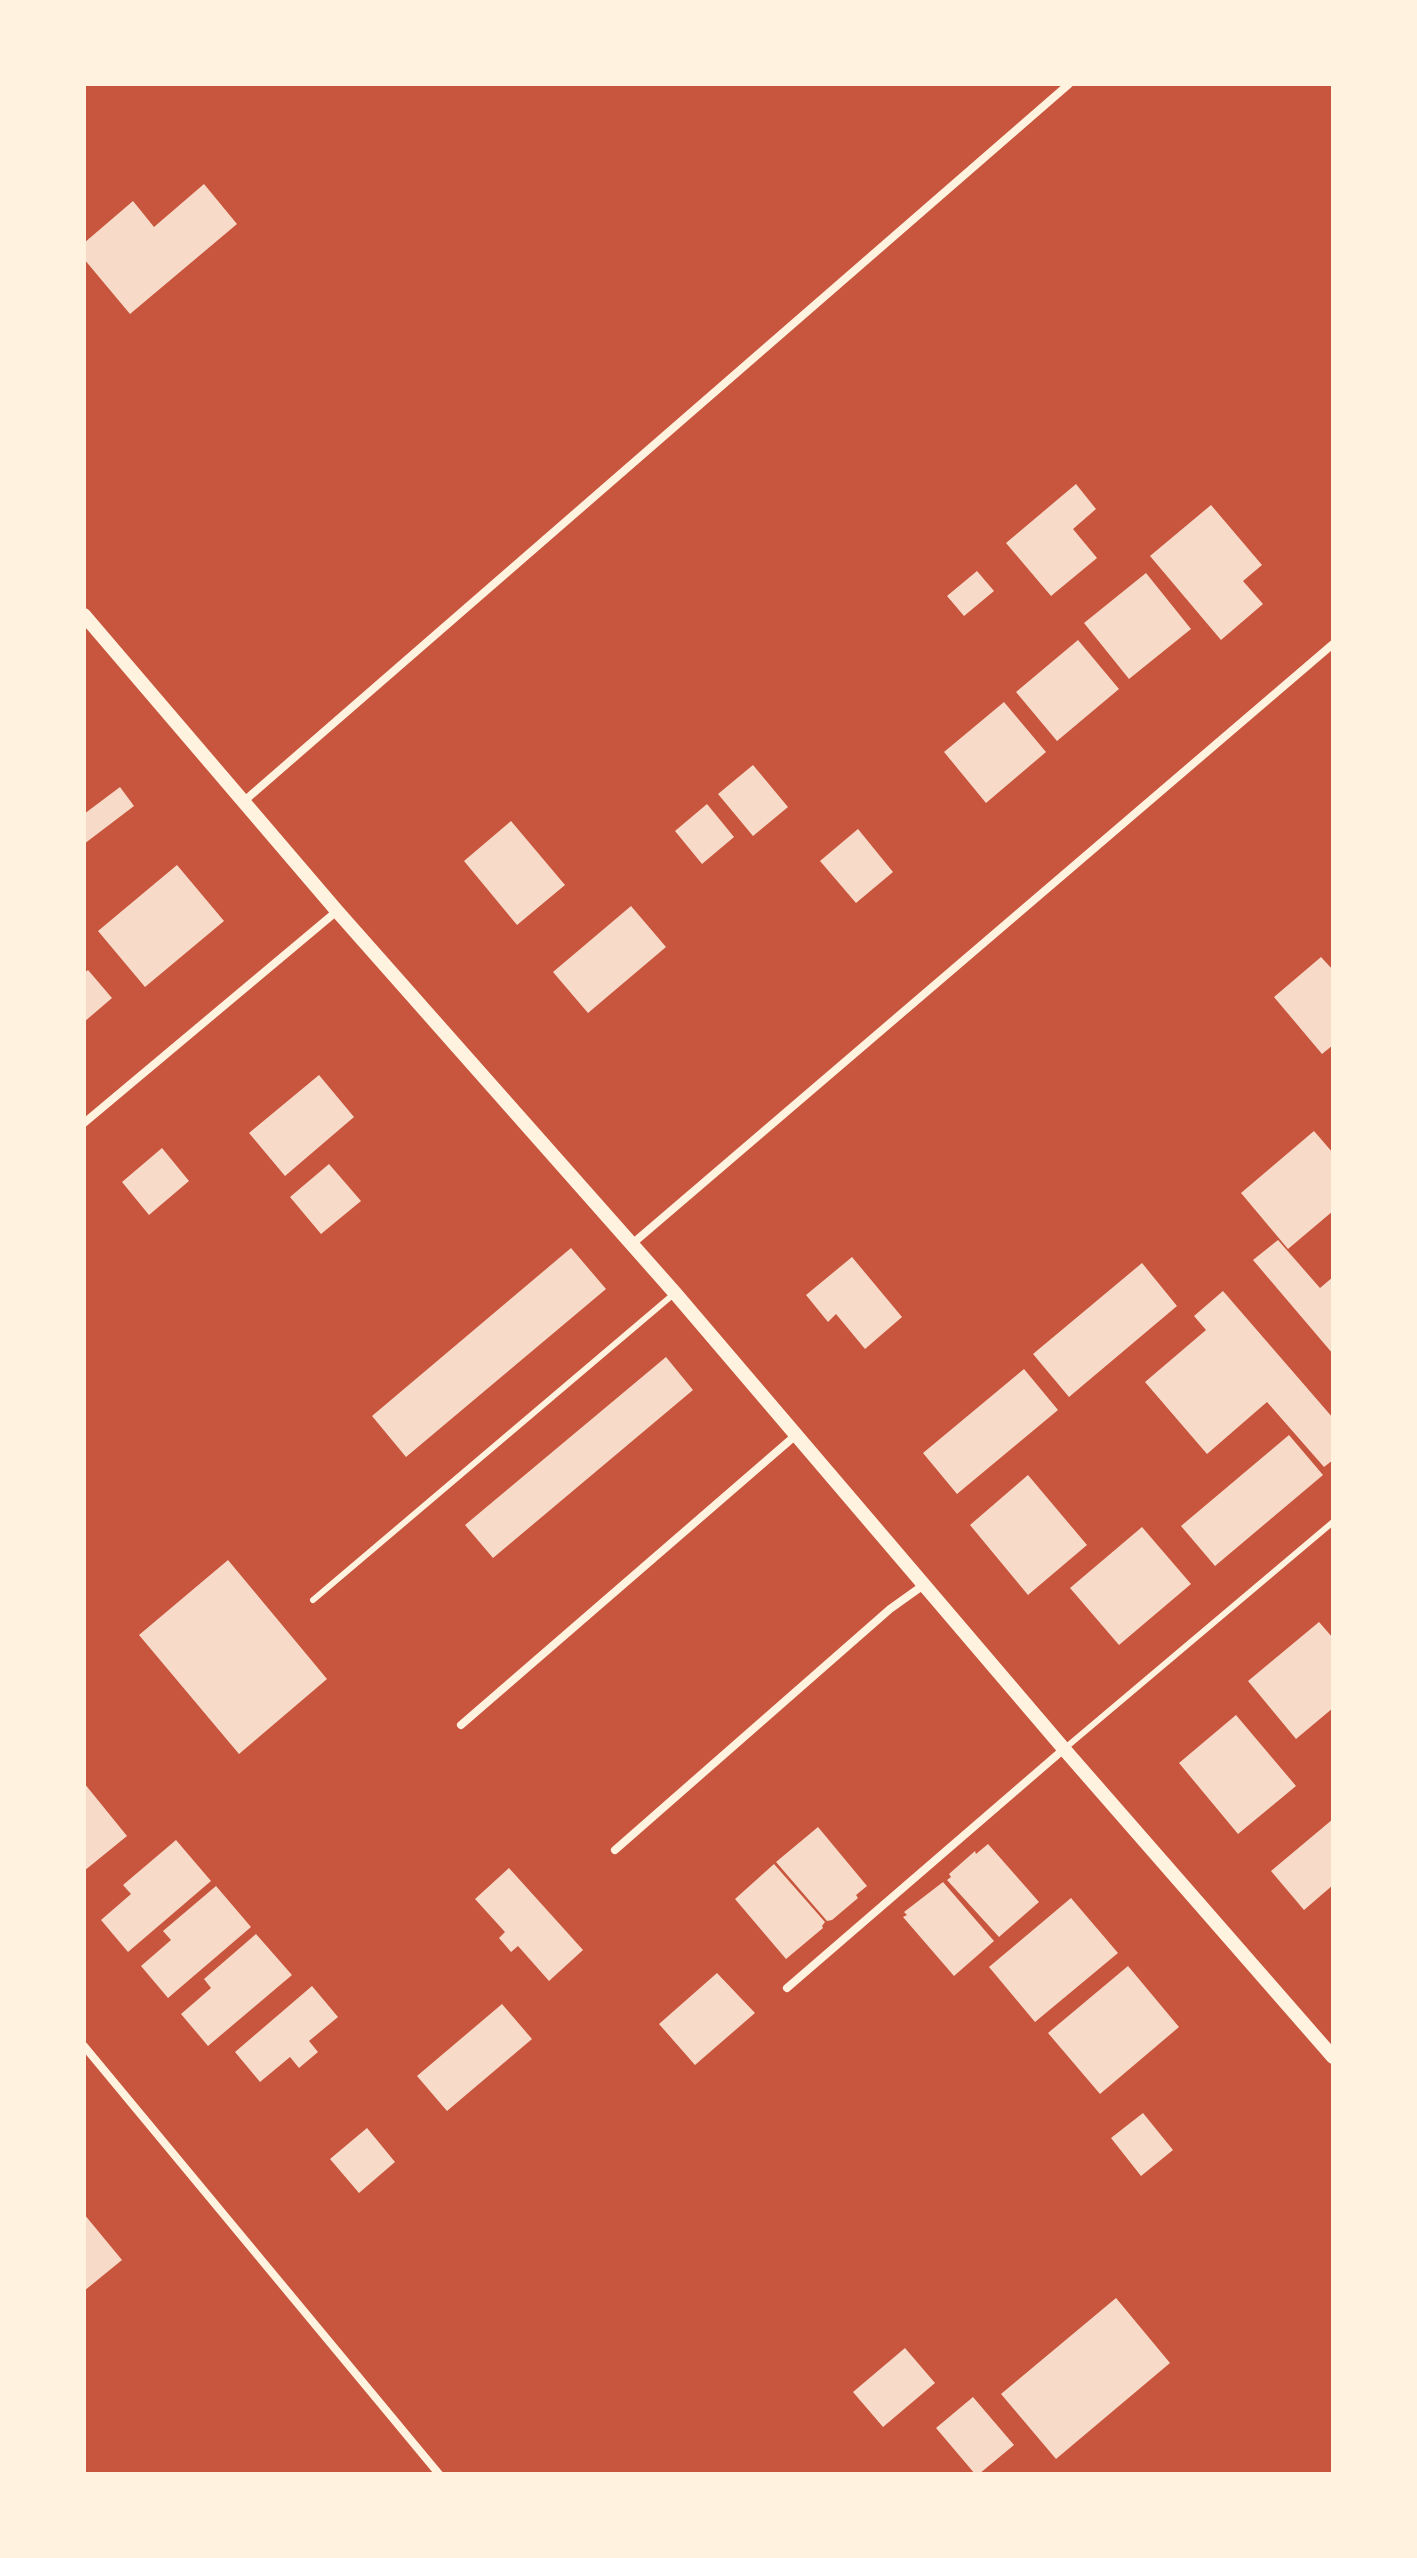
<!DOCTYPE html>
<style>
body{margin:0}
#map{position:relative;width:1417px;height:2558px;overflow:hidden;background:#c8553d;font-family:"Zilla Slab",serif}
canvas{display:block}
.frame{position:absolute;inset:0;border:86px solid #fff3e0;pointer-events:none}
</style>
<div id="map">
<canvas width="1417" height="2558"></canvas>
<div class="frame"></div>
</div>
<script>
const c = document.querySelector('canvas').getContext('2d');
c.lineJoin = 'round';
function fillPath(path, color) { c.fillStyle = color; c.fill(path, 'evenodd'); }
function trace(path, color, width, dash) { c.strokeStyle = color; c.lineWidth = width; c.lineCap = dash ? 'butt' : 'round'; c.setLineDash(dash || []); c.stroke(path); }
fillPath(new Path2D(`
 M204,184L237,224L130,314L84,259V243L133,201L154,227Z
 M1076,484L1096,509L1073,529L1097,558L1051,596L1006,543Z
 M1211,505L1262,565L1243,581L1263,604L1221,640L1150,556Z
 M977,571L994,591L964,616L947,596Z
 M1146,573L1191,629L1129,679L1084,623Z
 M1078,640L1119,689L1057,741L1016,692Z
 M1004,702L1046,752L986,803L944,752Z
 M753,765L788,807L753,836L718,794Z
 M120,787L134,806L84,844V814Z
 M707,804L734,837L702,864L675,831Z
 M511,821L565,885L517,925L464,861Z
 M858,829L893,872L856,903L820,861Z
 M177,865L224,921L145,987L98,931Z
 M631,906L666,947L588,1013L553,972Z
 M1321,957L1333,970V1045L1322,1054L1274,997Z
 M88,970L112,998L84,1022V973Z
 M319,1075L354,1117L285,1176L249,1133Z
 M1314,1131L1333,1153V1211L1288,1249L1241,1193Z
 M162,1148L189,1181L149,1215L122,1182Z
 M329,1164L361,1201L321,1234L290,1197Z
 M1278,1240L1320,1288L1333,1277V1354L1253,1260Z
 M571,1248L606,1289L406,1457L372,1416Z
 M852,1257L902,1317L865,1349L836,1314L828,1322L806,1295Z
 M1142,1263L1177,1306L1069,1397L1033,1354Z
 M1223,1291L1333,1418V1460L1324,1467L1267,1402L1207,1454L1145,1382L1206,1330L1194,1316Z
 M666,1357L693,1390L493,1558L465,1525Z
 M1024,1369L1058,1410L957,1494L923,1453Z
 M1289,1435L1323,1475L1215,1566L1181,1526Z
 M1028,1475L1087,1545L1028,1595L970,1525Z
 M1142,1527L1191,1584L1119,1645L1070,1588Z
 M228,1560L327,1679L239,1754L139,1635Z
 M1319,1622L1333,1638V1708L1296,1739L1248,1681Z
 M1236,1715L1296,1786L1238,1834L1179,1763Z
 M84,1783L127,1836L84,1871Z
 M1333,1819V1885L1304,1910L1271,1871Z
 M818,1827L867,1886L856,1895L858,1898L832,1920L827,1921L776,1862Z
 M176,1840L211,1881L128,1952L101,1920L131,1894L123,1885Z
 M988,1844L1039,1902L999,1937L947,1880L951,1877L949,1874L975,1851L976,1854Z
 M774,1864L825,1922L822,1926L823,1928L786,1959L735,1899Z
 M509,1868L583,1950L549,1981L518,1946L511,1952L499,1938L505,1932L475,1899Z
 M943,1882L994,1941L954,1976L903,1917L907,1915L904,1912Z
 M216,1886L251,1927L168,1998L141,1966L171,1940L163,1931Z
 M1071,1898L1118,1953L1035,2022L989,1967Z
 M256,1934L292,1975L208,2046L181,2014L211,1988L204,1979Z
 M1128,1966L1179,2027L1100,2094L1048,2033Z
 M717,1973L755,2013L695,2065L659,2024Z
 M312,1986L338,2017L309,2041L318,2052L299,2068L290,2057L260,2082L235,2052Z
 M502,2004L532,2039L447,2111L417,2076Z
 M1143,2113L1173,2150L1141,2176L1111,2138Z
 M367,2128L395,2162L359,2193L330,2159Z
 M84,2214L122,2260L84,2291Z
 M1116,2298L1170,2363L1056,2459L1001,2394Z
 M905,2348L935,2383L883,2427L853,2392Z
 M973,2397L1014,2445L979,2474H975L936,2428Z`), '#f7dbc8');
trace(new Path2D(`
 M313,1600L675,1293
 M1064,1749L1333,1522`), '#fff3e0', 6);
trace(new Path2D(`
 M243,802L1069,84
 M84,1123L337,911
 M632,1244L1333,644
 M461,1725L796,1435
 M615,1850L890,1609L925,1584
 M787,1988L1064,1749
 M84,2046L439,2474`), '#fff3e0', 8);
trace(new Path2D(`
 M84,615L337,911L675,1293L1064,1749L1333,2057`), '#fff3e0', 14);
</script>
